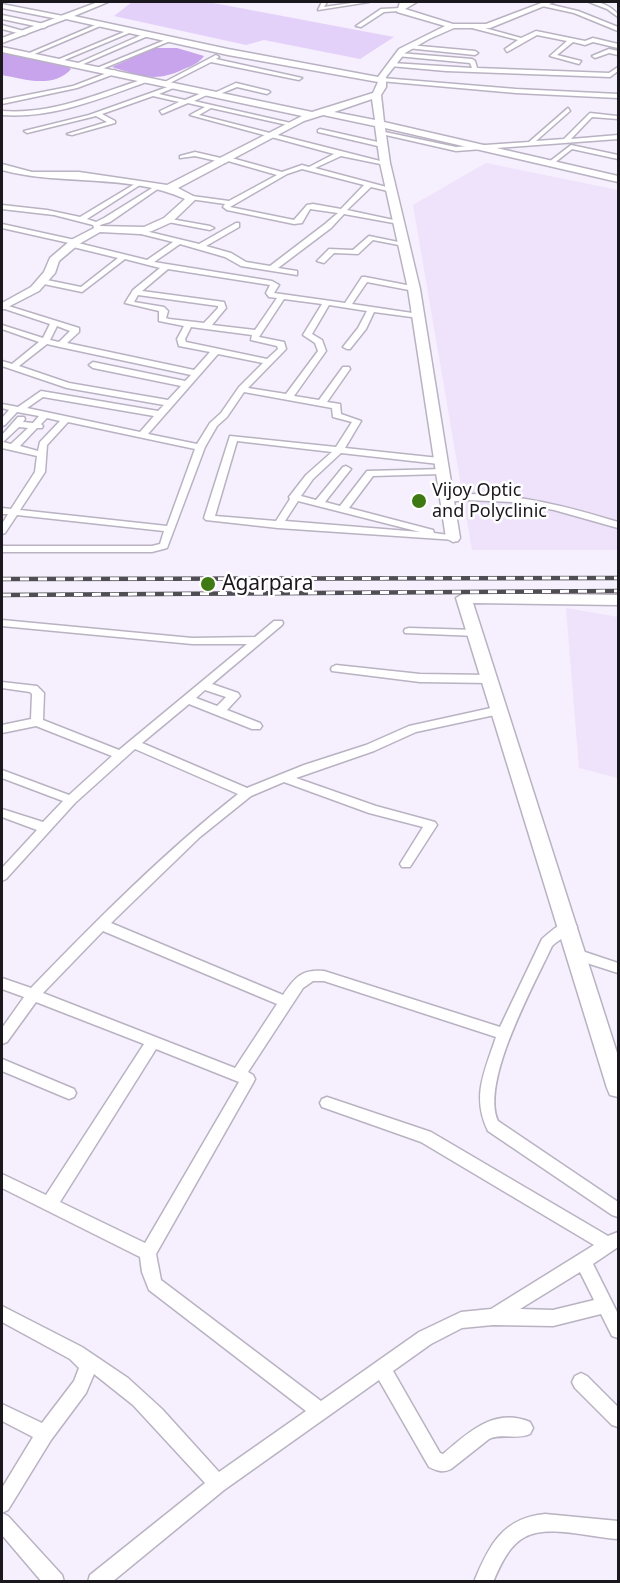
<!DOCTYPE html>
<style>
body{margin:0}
#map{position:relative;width:620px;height:1583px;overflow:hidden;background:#f6effd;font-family:"Noto Sans",sans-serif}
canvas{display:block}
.frame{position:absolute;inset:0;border:3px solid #1a171d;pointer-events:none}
</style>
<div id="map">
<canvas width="620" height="1583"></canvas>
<div class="frame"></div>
</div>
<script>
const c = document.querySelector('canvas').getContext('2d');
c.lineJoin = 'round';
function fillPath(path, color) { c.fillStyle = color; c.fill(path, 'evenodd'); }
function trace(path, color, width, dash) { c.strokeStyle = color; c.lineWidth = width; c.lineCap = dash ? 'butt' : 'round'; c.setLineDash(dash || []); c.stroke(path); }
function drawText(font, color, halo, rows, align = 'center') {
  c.font = font + ' "Noto Sans",sans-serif'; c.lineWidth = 5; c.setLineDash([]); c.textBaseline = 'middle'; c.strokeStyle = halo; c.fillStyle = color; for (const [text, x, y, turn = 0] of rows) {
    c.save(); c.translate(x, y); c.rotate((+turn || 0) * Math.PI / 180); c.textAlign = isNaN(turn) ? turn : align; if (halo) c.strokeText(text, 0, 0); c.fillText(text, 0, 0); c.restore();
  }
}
fillPath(new Path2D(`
 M486,163L618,190V550H472L413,205Z
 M566,608L618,617V778L579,768Z`), '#eee3fb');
fillPath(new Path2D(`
 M132,2H208L394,37L360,59L264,40L246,45L114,16Z`), '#e4d1fa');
fillPath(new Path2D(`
 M154,48H177L204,56C199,63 192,66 184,69C155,83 141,76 112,67Z
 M2,50L64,64L71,69C54,89 23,79 2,75Z`), '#c7a4ec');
const street = new Path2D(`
 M322,2H327L324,7L359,2H369L318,10Z
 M589,2C600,1 610,6 618,14V17L607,9Z
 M544,3L578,11L618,27V31L574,13L542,6Z
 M2,4L63,16L66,18L63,20L2,8Z
 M401,8L399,11L384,12L361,27L356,26L381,9Z
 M2,15L44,24L47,26L44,28L2,19Z
 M100,23L105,24L32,55L27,54Z
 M2,25L27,32L28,33L25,35L2,29Z
 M474,25L521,38L536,31L585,41L593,38L618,44V48L593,42L585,45L573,42L557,55L581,61L579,64L550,56L567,41L537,35L507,52L505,49L518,40L472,28Z
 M129,30L134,31L62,61L57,60Z
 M148,32L150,35L81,65L76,64Z
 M170,38L175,39L102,69L97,68Z
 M409,45L475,51L478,53L475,55L407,48Z
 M609,49L618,51V55L609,53L595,58L592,56Z
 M399,53L472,59L475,61L477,68L609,73L618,67V71L610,77L446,71L390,66L392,63L472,68L470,63L397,56Z
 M216,55L219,57L216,59L302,78L299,80L211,62L166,85L161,84Z
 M115,70L117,73L77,88L2,104V100L73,86Z
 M147,78L149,81C102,98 52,119 2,115V111C53,115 99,93 147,78Z
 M382,78L516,89L618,94V98L516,93L380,81Z
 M236,83L269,91L270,92L267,94L237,87L217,95L212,94Z
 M173,85L178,86L159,94L185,100L207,91L209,94L194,101L295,124L292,126L211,108L199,115L388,163L385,165L341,156L315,168L394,189L395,190L392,192L371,187L347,210L403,222L399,224L344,214L331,228L278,268L297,271V275L241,266L225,257L180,244L154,262L272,281L279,285L274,293L345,303L362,277H365L417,287V291H414L367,282L352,304L419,314L423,316L419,318L374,312L366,329L350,349H347L343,347L358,328L367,311L329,305L312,334L322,340L326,351L294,396L319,400L343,367H349L350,369L327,402L340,404L341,414L361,421L345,448L439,458L444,461L439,464L341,453L313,479L301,496L316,500L343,467L346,466L351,469L325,502L340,506L367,471L444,469V473L441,474L373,476L349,508L433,530L434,533L456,536V540L278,528L206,520L204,518L230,436L336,447L352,422L333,417L332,408L244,392L227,417L217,426L205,447L167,548L152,552H2V546H152L160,544L164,531L17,515L5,533L2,534V524L8,514H2V508L11,509L35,472L37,456L2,448V435L18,417H24L25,419L23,422L33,423L39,416L17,412L5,425L2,426V418L9,410L2,408V404L18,407L41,391L158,411L164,405L67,388L2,366V361L12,364L39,342L2,329V325L43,338L50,324L2,308V304L79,328V332L67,343L194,370L210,352L179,346L177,339L184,326L159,321V311L125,303L133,290L160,268L125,259L82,292L39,283L38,281L42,279L81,287L118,258L69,246V243L2,228V224L75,240H78V243L147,260L173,242L137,233V229L199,244L236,223H239V227L206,246L231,253L246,262L270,266L325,224L338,213L310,209L302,223L294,224L227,210L223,207L225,204L190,199L189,198L192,196L229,201L277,175L228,161L225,163L195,156L180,158V156L195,152L225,159L228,157L282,172L302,165L309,167L334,154L190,115L205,107L188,103L162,114L160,111L179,102L153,96L102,114L115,121V123L72,135L67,134L107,122L96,116L27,133L24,131L89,115ZM302,169L364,185L341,209L313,204L307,205L294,220L230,207L287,174ZM168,269L270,285L266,293L269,297L277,298L255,330L212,325L226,308L224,302L142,291ZM138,295L218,306V308L204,323L169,319L166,318L168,311L164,307L134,302ZM284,299L322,304L303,335L315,343L318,351L286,394L248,388L286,349L284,342L259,337ZM57,326L70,331L59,342L50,340ZM191,327L252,335L251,340L277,346L278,349L267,359L186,342L185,339ZM47,344L60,347L191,375L185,381L93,362L89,365L93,368L181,386L168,400L69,383L19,366ZM218,354L263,363L239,387L221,413L210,423L197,444L148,434ZM43,397L154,416L140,432L27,408ZM47,418L60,421L40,442L38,451L20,446L37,428H42L43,426L41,424ZM68,422L195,449L167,526L20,510L45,472L47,445ZM19,427L28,428L11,444L3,442ZM237,441L332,452L306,475L289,497L290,499L276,521L215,516ZM298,501L420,532L285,521Z
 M568,108L570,111L536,141L564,139L590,113L617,116L618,119L592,117L571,139L618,135V139L456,151L377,133L380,131L456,147L529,142Z
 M320,129L382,143L385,145L382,147L318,132V130Z
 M571,145L618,155V159L572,149L553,164H549V162Z
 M138,182L143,183L87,219L96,222L104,218L157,185L162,186L110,222L100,225L102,229L98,231H95L93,225L54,215L2,209V205L47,210L80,217Z
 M165,218L210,226L214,228L210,230L168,222H165Z
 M369,236L408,244L404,246L373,240L358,254L334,253L324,263L317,261L329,249L353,250Z
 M468,494C520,494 569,507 618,522V528L554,510L512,502L468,500L446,502L441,499L446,496Z
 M2,620L192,638L255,637L274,621H282L283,623L282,625L212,684L238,693L240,696L227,710L260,723L262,726L260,729H252L189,704L142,743L247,788L304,765L366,745L409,726L500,706L504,707L506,710L504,713L416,732L374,751L296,778L376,806L435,822L437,825L410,867H402L400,864L423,827L369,813L284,782L251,796L200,837L111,923L283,995C295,977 302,969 324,971L500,1027L542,939C551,931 562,920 575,923L577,927C573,933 559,939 552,946C534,985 480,1082 498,1121L618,1202V1217L612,1215L488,1131C471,1096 485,1071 496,1037L324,981H313L303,988L248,1072L253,1075L255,1079L253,1083L156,1254L161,1280L321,1401L419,1332L461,1312L491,1309L594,1245L421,1142L322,1107L320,1103L322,1099L327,1097L431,1132L608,1236L618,1232V1247L593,1264L618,1314V1338L612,1336L601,1314L553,1326L493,1325L462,1328L431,1344L393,1371L440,1453L443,1454C468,1433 494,1407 530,1422L533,1428L530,1434C517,1440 502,1433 489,1439L451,1469C443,1473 437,1471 429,1467L379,1380L224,1490L112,1582H88L90,1575L205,1483L133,1405L94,1374L86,1393L51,1440L8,1510L2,1513L8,1516L62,1575L64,1582H42L2,1535V1488L33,1437L2,1421V1404L42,1423L74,1381L79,1368L70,1359L2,1322V1306L82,1347L128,1378L162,1409L219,1472L306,1411L149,1290L142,1272L140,1257L2,1188V1174L46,1195L144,1044L36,1002L7,1042L2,1044V1028L24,997L2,989V978L31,988C97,920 163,853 238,794L135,749L75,803L6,879L2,881V868L37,830L2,817V809L43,822L63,801L2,778V770L69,795L112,756L36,726L2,733V725L31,719L32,694L30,692L2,688V682L37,686L44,693L43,720L119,750L247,644H192L2,626ZM205,690L226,697L217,706L196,698ZM103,931L277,1004L235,1068L43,993ZM156,1049L239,1082L145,1243L60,1202ZM580,1272L594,1300L553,1310L520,1309Z
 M409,628L476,630L481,633L476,636L405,633L404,631L405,629Z
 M336,665L420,674L490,675L496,679L490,683L420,682L332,671L331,669L332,667Z
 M576,949L618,963V973L571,958L569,954L571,950Z
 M2,1059L74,1089L76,1093L74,1097L69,1099L64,1097L2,1071Z
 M581,1373L587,1376L618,1407V1427L612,1425L575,1388L572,1382L575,1376Z
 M545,1514L618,1521V1539C593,1538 548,1524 525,1537C509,1545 500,1566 493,1582H474C489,1545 503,1518 545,1514Z`);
const secondary = new Path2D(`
 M98,2H108L74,16L228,49L378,77L399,49L445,26L397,12L400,2H417L405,9L453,24H486L544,2H554L490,28H454L429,39L405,53L386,77V87L381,95L384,122L618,176V182L385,128L390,163L420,289L460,538L458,541L453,542L446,538L408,289L380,163L375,126L323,115L304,121L178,188L197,198L172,222L152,231L140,234L100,232L79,244L59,261L55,273L39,291L2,310V303L31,287L44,272L50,258L71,240L98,226L144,227L164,218L185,199C129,173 60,186 2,170V164L32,172H79L167,185L302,116L2,52V47L312,112L373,93L378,82L228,55L66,19L2,43V38ZM372,99L375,120L334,112Z
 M464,593L618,595V605L473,603L618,1056V1097L610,1095L607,1088L456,598Z`);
trace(street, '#b9b2c2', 3);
trace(secondary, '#b9b2c2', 3);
fillPath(street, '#fff');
fillPath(secondary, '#fff');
const rail = new Path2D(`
 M2,579L618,578
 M2,595L618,591`);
trace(rail, '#514d55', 4.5);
trace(rail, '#fff', 3, [9]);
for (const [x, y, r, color] of [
 [419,501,8,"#3e7913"],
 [208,584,8,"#3e7913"]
]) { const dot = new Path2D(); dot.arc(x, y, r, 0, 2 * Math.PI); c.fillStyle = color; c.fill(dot); trace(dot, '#fff', 2); }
drawText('18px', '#1a171d', '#fff', [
 ["Vijoy Optic",432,491],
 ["and Polyclinic",432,512]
], 'left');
drawText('21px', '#1a171d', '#fff', [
 ["Agarpara",222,584]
], 'left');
</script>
